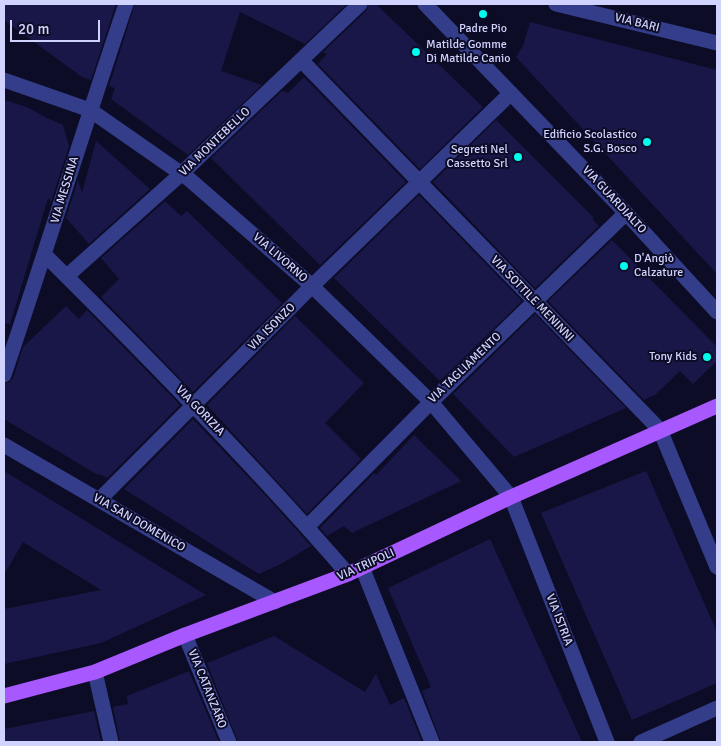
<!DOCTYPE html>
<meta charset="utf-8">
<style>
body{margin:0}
#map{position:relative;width:721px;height:746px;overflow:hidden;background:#0d0c26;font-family:Signika,sans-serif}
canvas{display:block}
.frame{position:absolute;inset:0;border:5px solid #d1d3ff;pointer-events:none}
.scale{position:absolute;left:10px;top:20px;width:90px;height:22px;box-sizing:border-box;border:2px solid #d1d3ff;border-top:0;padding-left:6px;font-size:15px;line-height:18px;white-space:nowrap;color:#d1d3ff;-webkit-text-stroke:4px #0d0c26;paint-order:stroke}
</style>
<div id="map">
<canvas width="721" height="746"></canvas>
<div class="frame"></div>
<div class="scale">20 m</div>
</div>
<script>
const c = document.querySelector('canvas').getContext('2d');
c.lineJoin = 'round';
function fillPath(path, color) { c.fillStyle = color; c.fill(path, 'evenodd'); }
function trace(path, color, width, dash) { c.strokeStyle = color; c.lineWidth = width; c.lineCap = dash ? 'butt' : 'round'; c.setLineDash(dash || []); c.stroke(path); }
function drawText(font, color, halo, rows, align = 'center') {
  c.font = font + ' Signika,sans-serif'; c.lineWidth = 4; c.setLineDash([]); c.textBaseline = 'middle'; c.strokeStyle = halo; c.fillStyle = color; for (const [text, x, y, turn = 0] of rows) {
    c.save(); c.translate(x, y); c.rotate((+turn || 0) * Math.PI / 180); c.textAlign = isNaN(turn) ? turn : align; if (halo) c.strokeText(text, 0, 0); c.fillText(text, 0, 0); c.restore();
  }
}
fillPath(new Path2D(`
 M4,4H116L91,80L82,77L4,20Z
 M135,4H347L305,44L240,12L221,71L262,85L188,155L111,99L115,88L109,86Z
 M369,4H376L483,107L420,169L318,64L327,54L323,52L366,11Z
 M530,22L717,70V274L516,57L523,46Z
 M304,77L406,182L320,265L211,158L282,91L288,93Z
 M4,100L27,107L47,118L63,125L69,146L51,202L48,198L10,324L4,323Z
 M496,120L594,218L592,219L599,226L535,288L433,182Z
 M96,141L150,189L89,244L66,218L78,180L82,193Z
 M419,195L522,301L440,381L334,278Z
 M165,201L181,216L187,211L282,303L193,392L101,297L119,279L101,258Z
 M612,240L717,347V361L693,384L680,371L655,395L644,400L548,301Z
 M66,306L79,319L87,310L180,405L107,478L100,474L98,475L4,419V384L10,382L13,378L23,347Z
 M535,314L626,408L514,457L453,394Z
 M295,316L364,383L325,423L361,459L307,514L207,405Z
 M193,419L268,498L311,546L281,564L259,574L124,489Z
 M414,435L461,481L352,533L344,526L327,536L320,528L374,473L376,475Z
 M4,471L206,595L101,643L4,664V609L101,590L23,542L4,575Z
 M646,471L717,632V683L632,720L541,513Z
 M490,539L582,742H441L422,691L431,687L388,588Z
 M274,636L365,692L376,674L390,705L404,698L422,742H238L207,663Z
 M189,671L219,742H120L113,707L128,704L127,696Z
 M94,711L101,742H4V729Z`), '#191748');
trace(new Path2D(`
 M425,4L626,213L717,312
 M556,4L717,43
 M301,60L660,430L717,567
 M4,80L90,110L189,179L312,286L431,402L511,497L607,742
 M45,255C149,358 252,463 348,574
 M67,276L181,174L360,4
 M4,375C46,252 84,127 126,4
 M4,445L275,602
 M99,500L312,286L511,93
 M307,527L431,402L626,213
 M362,567L432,742
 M185,635L229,742
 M95,672L111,742
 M641,742L717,708`), '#333d89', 15);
trace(new Path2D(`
 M4,696L95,672L185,635L348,574L511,497L717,406`), '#a758ff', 15);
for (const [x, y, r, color] of [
 [483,14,5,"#00fcef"],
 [416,52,5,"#00fcef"],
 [647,142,5,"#00fcef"],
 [518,157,5,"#00fcef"],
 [624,266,5,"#00fcef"],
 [707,357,5,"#00fcef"]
]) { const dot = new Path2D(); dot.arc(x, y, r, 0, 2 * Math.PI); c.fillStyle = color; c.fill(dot); trace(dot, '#0d0c26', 2); }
drawText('12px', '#d1d3ff', '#0d0c26', [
 ["VIA BARI",637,23,14],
 ["VIA MONTEBELLO",215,142,-44],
 ["VIA MESSINA",65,190,-73],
 ["VIA GUARDIALTO",614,200,47],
 ["VIA LIVORNO",280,258,41],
 ["VIA SOTTILE MENINNI",532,299,46],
 ["VIA ISONZO",272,327,-45],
 ["VIA TAGLIAMENTO",465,368,-44],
 ["VIA GORIZIA",200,411,46],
 ["VIA SAN DOMENICO",139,523,30],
 ["VIA TRIPOLI",366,565,-24],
 ["VIA ISTRIA",559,620,69],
 ["VIA CATANZARO",207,689,68]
]);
drawText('12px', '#d1d3ff', '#0d0c26', [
 ["Padre Pio",483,29,"center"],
 ["Matilde Gomme",426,45,"left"],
 ["Di Matilde Canio",426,59,"left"],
 ["Edificio Scolastico",637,135],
 ["S.G. Bosco",637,149],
 ["Segreti Nel",508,150],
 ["Cassetto Srl",508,164],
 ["D'Angiò",634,259,"left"],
 ["Calzature",634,273,"left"],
 ["Tony Kids",697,357]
], 'right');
</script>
